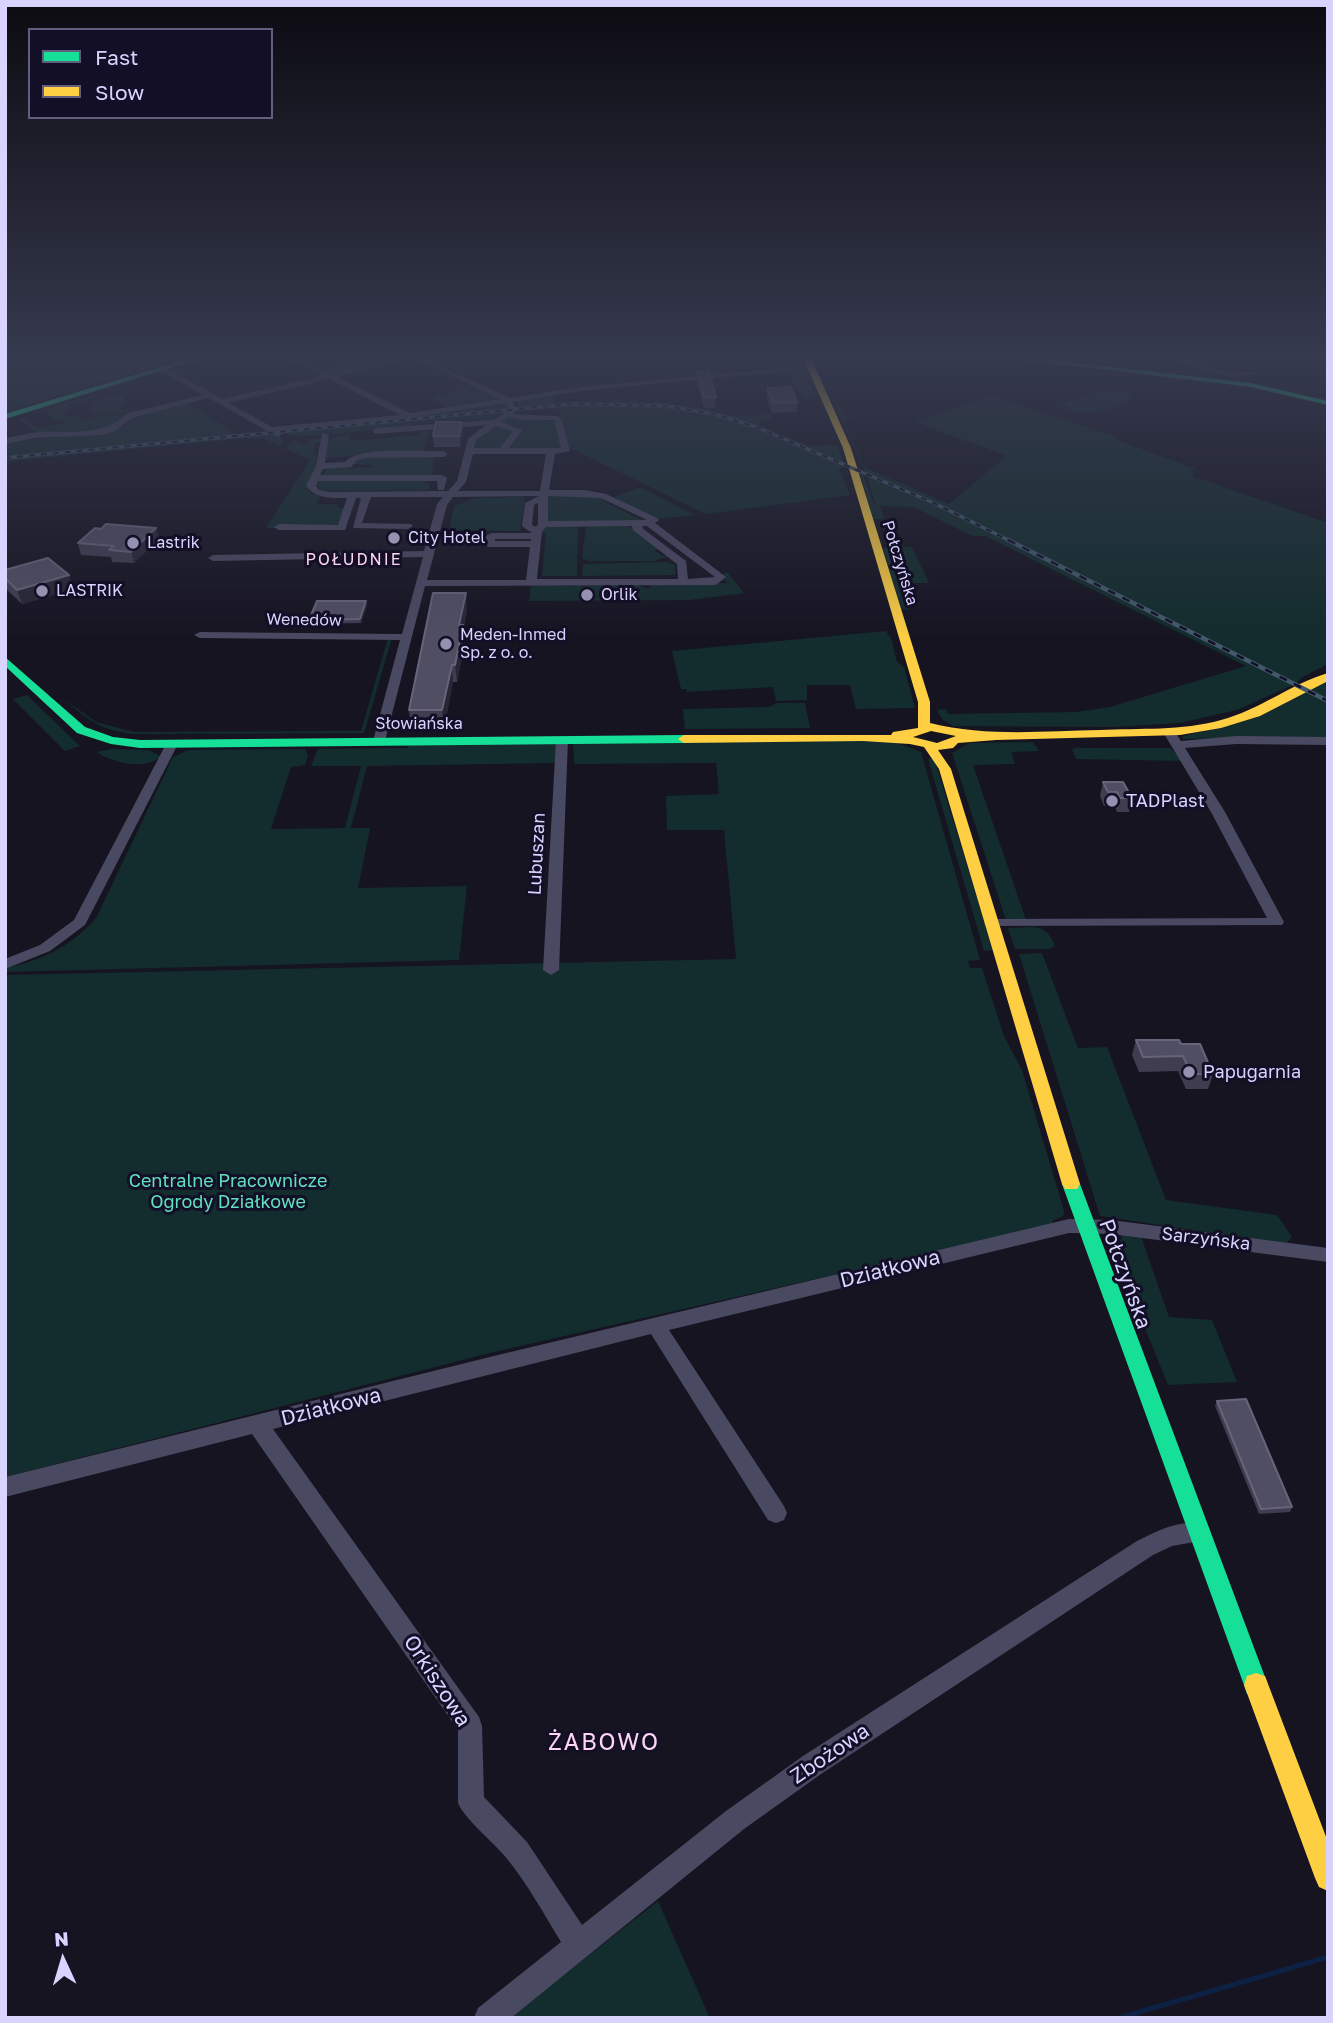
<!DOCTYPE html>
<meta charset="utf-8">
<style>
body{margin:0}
#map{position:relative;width:1333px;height:2023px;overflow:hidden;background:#161421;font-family:"Golos Text",sans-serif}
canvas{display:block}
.frame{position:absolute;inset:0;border:7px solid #d9d4ff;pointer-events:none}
.legend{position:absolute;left:28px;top:28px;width:245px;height:91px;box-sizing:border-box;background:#130f26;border:2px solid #625e7d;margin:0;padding:9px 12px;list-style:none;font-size:21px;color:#d9d4ff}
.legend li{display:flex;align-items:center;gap:14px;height:35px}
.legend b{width:35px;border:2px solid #625e7d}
.north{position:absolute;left:28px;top:1925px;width:70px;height:70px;-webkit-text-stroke:5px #130f26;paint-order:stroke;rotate:356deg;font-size:19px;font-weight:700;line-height:28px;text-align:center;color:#d9d4ff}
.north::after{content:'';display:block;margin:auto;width:24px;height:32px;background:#d9d4ff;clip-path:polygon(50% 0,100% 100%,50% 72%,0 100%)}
</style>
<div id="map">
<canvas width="1333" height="2023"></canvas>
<div class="frame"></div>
<ul class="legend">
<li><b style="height:9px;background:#16e098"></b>Fast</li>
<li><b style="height:9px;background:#ffcf43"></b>Slow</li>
</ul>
<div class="north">N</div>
</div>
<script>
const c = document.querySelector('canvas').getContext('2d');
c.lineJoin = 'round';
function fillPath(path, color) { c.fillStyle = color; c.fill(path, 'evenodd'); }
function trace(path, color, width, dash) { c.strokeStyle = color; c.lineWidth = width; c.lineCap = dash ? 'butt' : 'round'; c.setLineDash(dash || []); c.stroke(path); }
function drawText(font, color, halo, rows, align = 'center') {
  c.font = font + ' "Golos Text",sans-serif'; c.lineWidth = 6; c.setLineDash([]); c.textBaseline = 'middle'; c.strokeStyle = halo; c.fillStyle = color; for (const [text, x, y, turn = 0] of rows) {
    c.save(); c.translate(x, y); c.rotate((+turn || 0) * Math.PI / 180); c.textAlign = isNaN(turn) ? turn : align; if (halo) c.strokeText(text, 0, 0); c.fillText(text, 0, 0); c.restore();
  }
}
fillPath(new Path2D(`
 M5,358H134L152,368L11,410L5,408Z
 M330,358H400L333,374L321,368L336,365Z
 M797,370L806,371L807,383L817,397H806L804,393H797L790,373L759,374Z
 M469,384L499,398L447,407L432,397L455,392L452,389Z
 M1118,385L1121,386L1111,390L1132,395L1131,399C1113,407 1081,422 1064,405L1051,407Z
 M125,392L128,393L120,406L122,410L141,412L94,414L89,412L94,401Z
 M98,394L101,395L87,399L89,401L70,404L65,416L79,415V419L134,414C114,432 67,437 41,433C33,432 25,423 18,419L24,418L39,429L64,423L65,421L52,419L45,409Z
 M554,394L556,403L615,400L658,402L696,407L730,415L770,414L772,419L759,420V425L808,446L837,445L845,466L839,469L850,495L706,514L568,447L558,408L522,411L517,414L519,408L516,401Z
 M991,395L1119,438L1116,440L1196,469L1191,471L1195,474L1192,476L1328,523V664L1301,678L1297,683L1237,710L1180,723L1112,727L953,726L942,719L937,710L946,709L948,714L1076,712L1110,707L1246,666L985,536H973L913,507L880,506L884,519H873L859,469L864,477L874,505L876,506L867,476L837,409L841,408L844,415H848L850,419L843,420L864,467L949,504L1007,456L915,422Z
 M185,402L238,435L267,432L281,438L283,443L279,446L264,439L244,438L5,462V441L97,434L126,426L131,417Z
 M503,402L507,405L506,410L487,421L468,419L412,424L410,426C386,427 295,442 281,432L370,423Z
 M509,417L555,421L564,448L476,450L473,447L480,433Z
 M430,430L424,451L325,458L329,441L337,436L349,435L351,441L420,435V431Z
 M320,438V442L315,443L313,453L317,454L315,468L307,489L312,494L321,496L316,504H338V508H345L338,525H277L275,528H266L310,460L286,449L295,439L300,444L308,443L309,439Z
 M363,456H434L432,477L322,476L327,468L373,467V465L353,464Z
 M320,479H425V483H430V490L321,491L317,486Z
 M638,488L644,489L694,515L657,519L613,497Z
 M547,495L606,498L603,501L639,519L648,521L546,523Z
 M525,497L520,531L449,530L454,506L476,498Z
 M546,524H578L577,576H542L546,533H540Z
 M586,526H629L658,548L655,551L663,556H669L655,561H589L582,558Z
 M886,547H912L929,583H900L910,610L901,609L883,549Z
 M667,562L675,565V575L582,576L583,564Z
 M727,572L744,593L689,600L529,601L531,586L638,585L648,589L651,585L727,583L722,575Z
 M886,631L892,641L897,662L904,667L915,708L856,709L850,685H807V700L776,701L773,687L687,692L686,689H681L672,651Z
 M388,638H392L364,733L131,734C99,729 88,720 64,699L96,722L134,732L361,731Z
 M1328,680V738L1182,739L1183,736L1212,729Z
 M27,695L80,746L65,751L13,699Z
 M776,703H805L810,728L685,729L683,709L770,707Z
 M889,740L921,752L980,960L968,961L970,968H982L1004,1036L1022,1070L1064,1211L1063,1216L1052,1221L1054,1225L494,1352L5,1477V975L736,959L724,830H667L666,796L719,794L716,763L574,764L573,744Z
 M1033,742L1039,751L1011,752L1015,764L973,765L1026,920H1006L952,753L969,743Z
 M409,744H558L556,763L367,766L351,828H370L358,888L467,886L459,960L5,972V968C43,960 70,947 96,918L173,757L188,750L305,749L308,755L305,765L291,767L271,829L345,828L361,766H311L318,749L408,748Z
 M1075,748H1170L1184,761L1076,759L1072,750Z
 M111,749L148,750L161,756C147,771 112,763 97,752Z
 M934,758L993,950L984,951L928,759Z
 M1008,928C1030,928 1046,921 1055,946L1049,949H1015Z
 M1042,953L1078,1048L1107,1047L1166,1200L1277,1215L1292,1237L1286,1244L1100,1216L1019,954Z
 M1121,1235L1141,1236L1169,1317L1212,1320L1237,1382L1168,1385L1111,1245L1122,1239Z
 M658,1901L710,2018H509Z`), '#132c2d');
trace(new Path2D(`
 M1119,2018L1328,1957`), '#0d2144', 5);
fillPath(new Path2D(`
 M139,358H149L222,399L322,376L289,358H299L331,374L397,358H411L337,377L410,413L500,399L413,358H423L510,398L581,387L811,366L815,368L581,391L513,402L517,410L513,414L557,416L561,418L570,451L555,454L549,490H584L606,494L657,518L659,520L655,523L726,577L716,585L425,586L385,741L379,745L373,741L400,640L200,638L194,635L200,632L402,634L423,557L213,561L208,558L213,555L424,551L437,504L443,497H371L362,523L411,524L413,526L408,529L353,528L361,498H356L345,530H279L274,527L279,524L338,525L347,498C331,498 316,499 306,486L316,466L322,433L329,435L325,463L345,462C360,445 421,452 444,451L448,454L444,457L365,458L357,460L351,467L323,469L320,475H442L447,478L444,490H438L437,481H318L316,486L319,490L329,492L448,491L457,481L468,439L486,425L376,434L372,431L376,428L494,420L509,409L505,403L409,418L280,432L282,434L278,437L209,398L134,417L115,431L101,435L34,438L5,444V438C16,437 27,433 38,432C70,431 103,437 128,413L203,395ZM329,379L400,415L272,427L228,403ZM508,417L521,420H554L561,448H509L522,430L501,422ZM496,426L513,431L500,448H474L476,440ZM473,454H546L540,491H458L466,482ZM539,496L525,503L522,526L532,533H491L486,536L484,544L489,547H530L526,580H427L447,505L453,497ZM548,496L601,498L647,520L548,521ZM538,503V524L536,527L532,525L534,505ZM632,526L633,530L677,564L678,579H537L542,531L546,527ZM643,526H647L715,577L688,579L686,561L642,528ZM495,539H531V541H495Z
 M1185,360L1233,373L1252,372L1256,374L1233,377L1182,364Z
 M1169,728L1173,729L1181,741L1236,736L1328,737V745L1236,744L1185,748L1225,812L1284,922L1282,925L986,926L984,923L991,919L1267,918L1211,812L1163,732Z
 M562,736L568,740L559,970L551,975L543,970L556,740Z
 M172,740L178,744L85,925L50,951L5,969V959L40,945L74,920L166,744Z
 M1069,1219L1111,1220L1328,1248V1262L1111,1234L1069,1233L669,1330L784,1506L787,1513L784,1520L776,1523L768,1520L651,1334L273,1429L479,1717L482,1726L484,1797L527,1842L582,1925L726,1811L803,1756L1137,1541C1158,1531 1183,1517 1206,1526L1209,1533L1206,1540L1172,1546L1153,1555L821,1774L744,1829L511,2018H474L478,2008L561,1942C544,1914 528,1885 508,1860C495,1843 465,1820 458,1803V1730L252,1434L5,1497V1477L498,1355Z`), '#4a4962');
fillPath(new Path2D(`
 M190,358H202L5,419V414Z
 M1008,358H1033L1251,383L1328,401V405L1251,387Z
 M5,657L85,727L113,737L140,740L684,735L690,739L684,743L140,748L111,744L77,733L5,666Z
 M1071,1177L1077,1179L1080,1184L1268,1685L1265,1694L1256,1697L1247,1694L1244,1685L1062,1184L1065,1179Z`), '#16e098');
fillPath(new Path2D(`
 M803,358H811L851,448L930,702V723C986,737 1043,731 1100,730C1140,728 1182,731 1221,720C1259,710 1291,684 1328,673V681L1260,716L1221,728L1180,735L996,740L958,743L953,748L938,750L951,769L1080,1184L1077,1189H1065L1062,1184L939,769L924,747L910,744L863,741L684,743L678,739L684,735H891L893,732L918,728V702L843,448ZM931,731L956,736L937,743L913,737Z
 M1256,1673L1265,1676L1328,1842V1891L1319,1887L1315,1878L1244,1685L1247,1676Z`), '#ffcf43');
const railFar1 = new Path2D(`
 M5,458L571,404L665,406L715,414L756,427L934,503L1012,542`);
const rail = new Path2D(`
 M1008,540L1328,701`);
trace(railFar1, '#43596b', 3.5);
trace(rail, '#43596b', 4.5);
trace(railFar1, '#130f26', 2, [6]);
trace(rail, '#130f26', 2.5, [8]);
fillPath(new Path2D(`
 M697,372L716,397L715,408H704L697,382Z
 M767,388L797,402V412L772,413L767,399Z
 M463,433L460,447H434L433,436Z
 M156,528L159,539L134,563L112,562L111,557L81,555L78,543L101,529Z
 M5,570L69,575L73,589L22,604L5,588Z
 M367,605L361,623L310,624L309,620Z
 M467,610L464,627L465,642L457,682H453L444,728H411L409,710Z
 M1103,782L1132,798L1129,812H1117L1114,805L1104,806L1100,796Z
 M1136,1040L1181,1044L1213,1074L1208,1089H1186L1178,1071L1139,1072L1132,1055Z
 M1217,1401L1292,1507L1290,1512L1259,1514L1215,1406Z`), '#403d50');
fillPath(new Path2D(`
 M462,422L463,433L460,447L459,436Z
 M156,528L159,539L134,563L131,552Z
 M69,575L73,589L22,604L17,590Z
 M466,593L467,610L464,627L465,642L457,682L455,665L459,625Z
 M366,601L367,605L361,623L360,619Z
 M452,665L453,682L444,728L442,710Z`), '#282635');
const building = new Path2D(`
 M709,371L716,397L704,398L697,372Z
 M791,387L797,402L773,403L767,388Z
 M436,422H462L459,436H433Z
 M106,524L156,528L131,552L109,550L114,546L78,543L95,528L101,529Z
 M48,558L69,575L17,590L5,578V570Z
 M433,593H466L459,625H463L455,665H452L442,710H409Z
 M317,601H366L360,619L309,620Z
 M1103,782H1123L1132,798H1120L1117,792H1108Z
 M1136,1040H1179L1181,1044H1200L1213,1074H1191L1183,1056L1143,1057Z
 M1246,1399L1292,1507L1261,1509L1217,1401Z`);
fillPath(building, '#504e63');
trace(building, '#66637b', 2);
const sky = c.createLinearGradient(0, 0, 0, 641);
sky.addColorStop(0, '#0c0b12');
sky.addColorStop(0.56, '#363a4e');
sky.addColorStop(1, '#363a4e00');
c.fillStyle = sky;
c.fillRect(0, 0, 1333, 641);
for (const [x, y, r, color] of [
 [394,538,7,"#9591b1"],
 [133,543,7,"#9591b1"],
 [42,591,7,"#9591b1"],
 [587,595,7,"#9591b1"],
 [446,644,7,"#9591b1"],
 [1112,801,7,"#9591b1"],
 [1189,1072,7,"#9591b1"]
]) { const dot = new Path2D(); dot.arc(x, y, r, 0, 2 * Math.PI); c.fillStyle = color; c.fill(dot); trace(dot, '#130f26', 2.5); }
drawText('16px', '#d9d4ff', '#130f26', [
 ["City Hotel",408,538],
 ["Lastrik",147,543],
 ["LASTRIK",56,591],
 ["Orlik",601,595],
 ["Meden-Inmed",460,635],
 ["Sp. z o. o.",460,653]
], 'left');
c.letterSpacing = '2px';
drawText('16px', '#ffd6f0', '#130f26', [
 ["POŁUDNIE",354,560]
]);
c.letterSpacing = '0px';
drawText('16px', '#d9d4ff', '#130f26', [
 ["Połczyńska",900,563,73],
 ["Wenedów",304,620,1],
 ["Słowiańska",419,724]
]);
drawText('18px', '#d9d4ff', '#130f26', [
 ["TADPlast",1126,801],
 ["Papugarnia",1203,1072]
], 'left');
drawText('18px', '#d9d4ff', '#130f26', [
 ["Lubuszan",537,854,-87],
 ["Sarzyńska",1206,1239,7]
]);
drawText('18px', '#5fe0c0', '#130f26', [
 ["Centralne Pracownicze",228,1181],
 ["Ogrody Działkowe",228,1202]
]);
drawText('21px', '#d9d4ff', '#130f26', [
 ["Działkowa",890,1269,-14],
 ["Połczyńska",1125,1274,70],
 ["Działkowa",331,1407,-14],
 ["Orkiszowa",437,1681,57],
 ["Zbożowa",830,1754,-34]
]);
c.letterSpacing = '2px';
drawText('23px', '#ffd6f0', '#130f26', [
 ["ŻABOWO",604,1743]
]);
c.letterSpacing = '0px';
</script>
